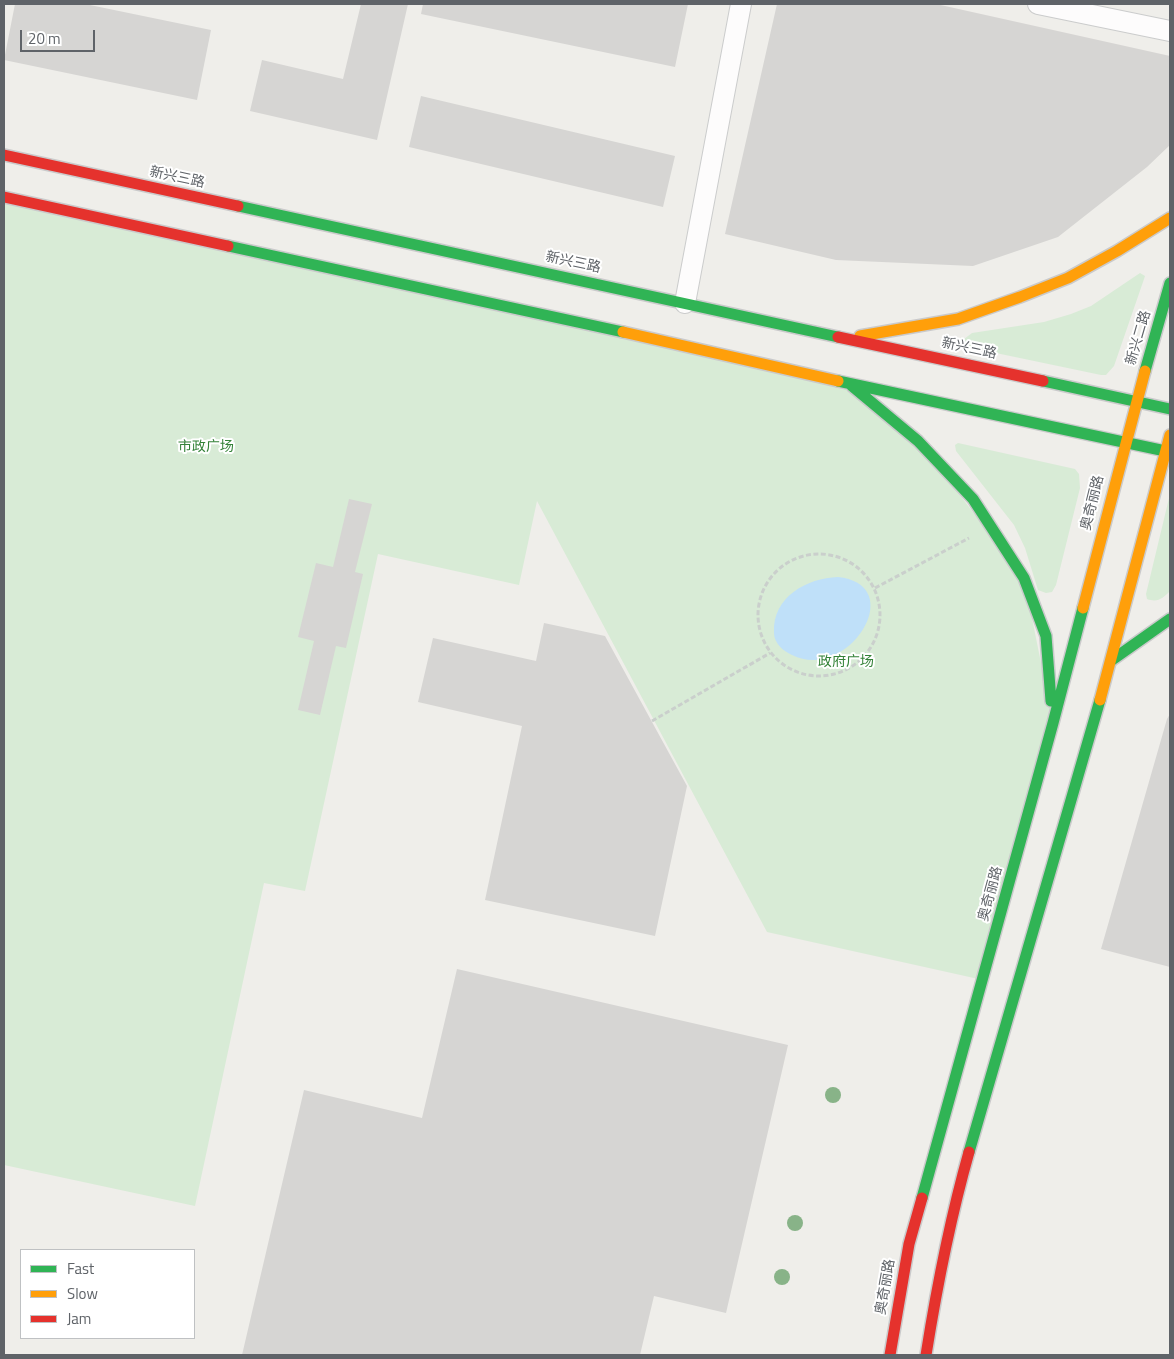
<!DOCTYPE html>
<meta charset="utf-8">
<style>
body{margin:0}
#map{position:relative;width:1174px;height:1359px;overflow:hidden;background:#efeeea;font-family:"Titillium Web",sans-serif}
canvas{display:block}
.frame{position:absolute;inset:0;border:5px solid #5f6368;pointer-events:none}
.legend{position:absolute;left:20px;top:1249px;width:175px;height:90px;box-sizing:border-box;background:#fff;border:1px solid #bfc1c3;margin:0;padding:6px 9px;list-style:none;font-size:15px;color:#5f6368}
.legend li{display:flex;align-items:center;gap:10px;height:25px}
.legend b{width:25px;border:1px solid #bfc1c3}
.scale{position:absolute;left:20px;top:30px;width:75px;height:22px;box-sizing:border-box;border:2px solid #5f6368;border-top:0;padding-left:6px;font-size:15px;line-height:18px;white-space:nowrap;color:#5f6368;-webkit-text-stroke:4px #fff;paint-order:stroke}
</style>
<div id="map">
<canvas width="1174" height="1359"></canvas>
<div class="frame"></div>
<ul class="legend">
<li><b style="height:6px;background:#30b455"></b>Fast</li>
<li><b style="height:6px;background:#ff9f0a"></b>Slow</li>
<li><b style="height:6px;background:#e5322d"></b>Jam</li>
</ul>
<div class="scale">20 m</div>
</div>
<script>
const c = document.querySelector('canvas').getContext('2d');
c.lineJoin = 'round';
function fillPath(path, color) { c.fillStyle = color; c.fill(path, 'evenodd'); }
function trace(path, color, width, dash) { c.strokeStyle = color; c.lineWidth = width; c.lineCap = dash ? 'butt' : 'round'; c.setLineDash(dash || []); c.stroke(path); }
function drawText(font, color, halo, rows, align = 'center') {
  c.font = font + ' "Titillium Web","Noto Sans SC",sans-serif'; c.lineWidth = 4; c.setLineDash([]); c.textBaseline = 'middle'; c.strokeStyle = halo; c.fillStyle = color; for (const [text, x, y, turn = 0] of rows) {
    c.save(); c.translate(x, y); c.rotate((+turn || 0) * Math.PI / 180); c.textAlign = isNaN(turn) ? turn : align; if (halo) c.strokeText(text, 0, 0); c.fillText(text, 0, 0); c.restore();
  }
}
fillPath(new Path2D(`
 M4,197L849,383L918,441L1024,578L1053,723L983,980L767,932L537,501L519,585L378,554L305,891L264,883L195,1206L4,1165Z
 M1140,273L1145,276L1143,282L1114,366L1106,375H1101L972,348L967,345L964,339L972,333L1044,322L1071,314L1091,306Z
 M958,443L1075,469L1079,474L1080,488L1056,585L1052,592L1046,593L1038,590L1025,548L1014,525L956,451L955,445Z
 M1170,494V591C1163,598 1158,603 1147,599L1146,594Z`), '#d8ebd6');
fillPath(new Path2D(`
 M838,577C910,585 848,683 792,655C783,651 774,643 774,633C772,597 807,578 838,577Z`), '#bfe0f9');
fillPath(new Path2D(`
 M15,4H85L211,30L197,100L4,60Z
 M361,4H408L377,140L250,111L262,60L343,79Z
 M423,4H688L675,67L421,14Z
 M777,4H936L1170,56V145L1147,167L1058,237L973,266L836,260L725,234Z
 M421,96L675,156L663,207L409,147Z
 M349,499L372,504L355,572L363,574L346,648L336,646L320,715L298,710L314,641L298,637L316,563L333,567Z
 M544,623L605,636L687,786L655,936L485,900L522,726L418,702L433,638L536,661Z
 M1170,714V967L1101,949L1167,719Z
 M457,969L788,1045L726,1313L654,1296L640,1355H242L304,1090L422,1118Z`), '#d6d5d3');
const street = new Path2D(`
 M1038,4L1170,31
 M685,303L741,4`);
const fast = new Path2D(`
 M238,206L838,337
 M228,246L623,332
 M1145,371L1170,283
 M838,381L1170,452
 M1043,381L1170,409
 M852,386L918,441L973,499L1024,578L1046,636L1051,701
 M1112,660L1170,619
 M969,1152L1100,700
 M922,1198L1053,723L1083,608`);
const slow = new Path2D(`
 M623,332L838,381
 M860,336L958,319L1020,297L1068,278L1117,251L1170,218
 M1083,608L1145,371
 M1100,700L1170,435`);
const jam = new Path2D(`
 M4,155L238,206
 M4,197L228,246
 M838,337L1043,381
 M890,1355L909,1244L922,1198
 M926,1355C937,1286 950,1219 969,1152`);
trace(street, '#cbcccc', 22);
trace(fast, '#cacacb', 14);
trace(slow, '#cacacb', 14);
trace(jam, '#cacacb', 14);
trace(new Path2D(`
 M758 615a61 61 0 1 1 122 0a61 61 0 1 1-122 0Z
 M875,588L969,538
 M652,721L770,653`), '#cacfcc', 3, [5, 2.5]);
trace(street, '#fdfcfc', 20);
trace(fast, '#30b455', 11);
trace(slow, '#ff9f0a', 11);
trace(jam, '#e5322d', 11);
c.fillStyle = '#88b388';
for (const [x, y] of [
 [833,1095],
 [795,1223],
 [782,1277]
]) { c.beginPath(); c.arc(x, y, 8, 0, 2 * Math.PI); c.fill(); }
drawText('14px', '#5f6368', '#fff', [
 ["新兴三路",177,178,12],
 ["新兴三路",573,263,12],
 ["新兴二路",1139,338,-74],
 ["新兴三路",969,349,12],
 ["奥奇丽路",1093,503,-76],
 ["奥奇丽路",991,894,-75],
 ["奥奇丽路",886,1287,-80]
]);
drawText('14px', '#348238', '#fff', [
 ["市政广场",206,448],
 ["政府广场",846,663]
]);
</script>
